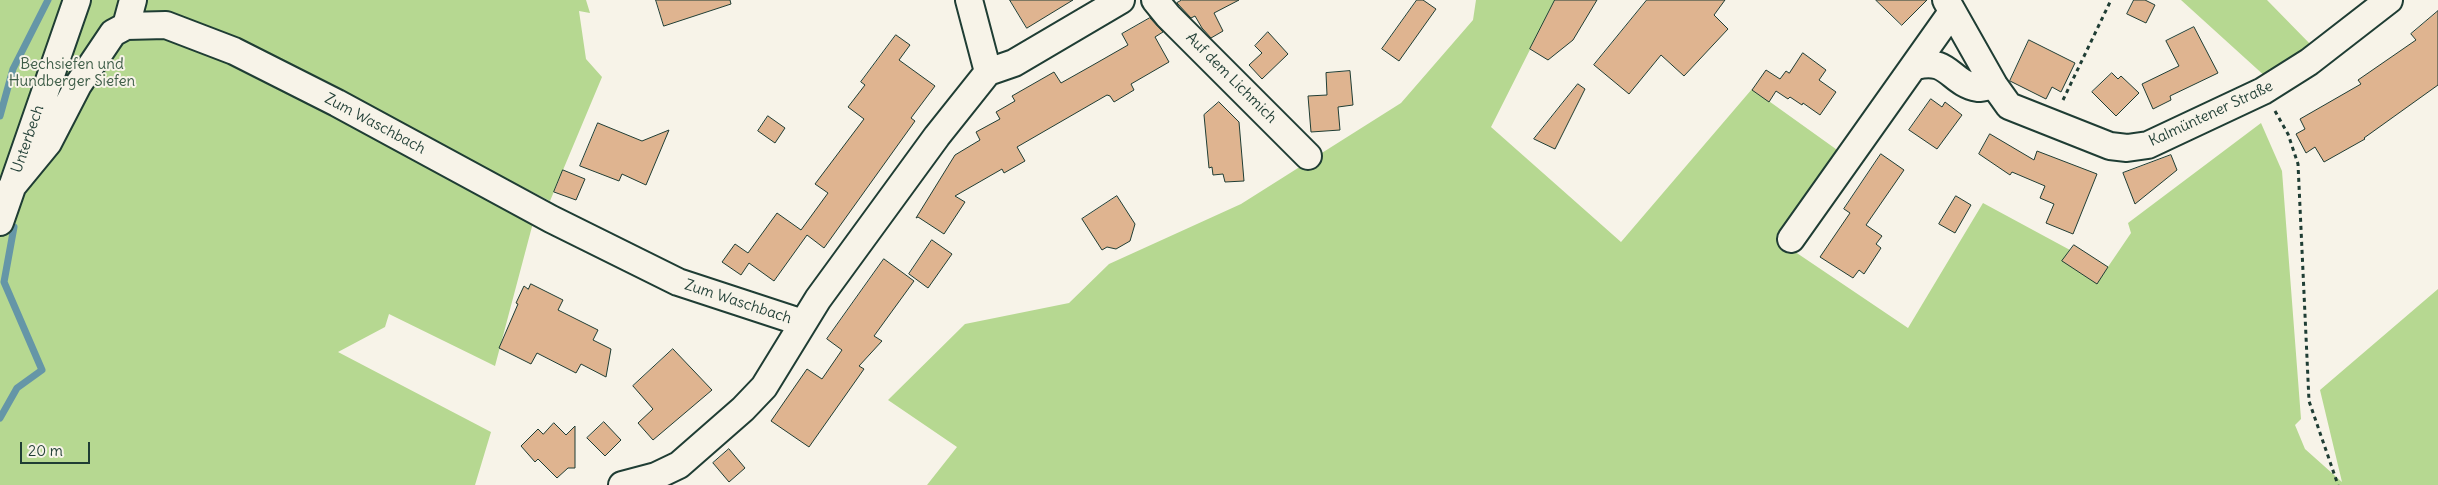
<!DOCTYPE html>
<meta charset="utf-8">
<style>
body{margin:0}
#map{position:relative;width:2438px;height:485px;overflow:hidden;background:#f7f3e8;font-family:Delius,sans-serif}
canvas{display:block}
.scale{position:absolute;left:20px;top:442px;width:70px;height:22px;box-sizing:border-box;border:2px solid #1f3d34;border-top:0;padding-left:6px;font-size:15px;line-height:18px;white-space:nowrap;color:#1f3d34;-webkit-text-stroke:4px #f7f3e8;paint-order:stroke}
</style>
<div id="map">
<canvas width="2438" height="485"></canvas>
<div class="scale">20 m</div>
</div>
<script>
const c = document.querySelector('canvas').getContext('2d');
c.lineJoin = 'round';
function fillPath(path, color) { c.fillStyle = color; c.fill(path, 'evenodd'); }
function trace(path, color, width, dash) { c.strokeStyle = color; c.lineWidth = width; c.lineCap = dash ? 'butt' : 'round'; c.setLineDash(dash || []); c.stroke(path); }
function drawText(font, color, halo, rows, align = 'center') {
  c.font = font + ' Delius,sans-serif'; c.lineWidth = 4; c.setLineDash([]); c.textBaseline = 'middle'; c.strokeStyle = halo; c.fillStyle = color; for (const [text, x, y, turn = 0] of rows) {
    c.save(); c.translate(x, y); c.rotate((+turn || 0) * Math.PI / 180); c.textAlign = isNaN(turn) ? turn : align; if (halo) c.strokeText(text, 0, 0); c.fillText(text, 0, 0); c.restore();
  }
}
fillPath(new Path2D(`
 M0,0H586L590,13L579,11L586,59L602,77L550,201L207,26L205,29L534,219L495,366L389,314L385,327L338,352L491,432L475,485H0Z
 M1476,0H1555L1491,127L1621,242L1752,89L1840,152L1776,239L1908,328L1983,203L2070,250L2063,261L2097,283L2131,233L2128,223L2261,123L2282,171L2301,419L2295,425L2305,449L2342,482L2320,390L2438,289V485H927L957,447L888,400L965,324L1069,303L1109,264L1241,204L1401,103L1473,20Z
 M2181,0H2267L2313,47L2267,78Z`), '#b6d891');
trace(new Path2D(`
 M0,116L13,69L48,0
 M0,418L17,388L42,370L4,282L14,227`), '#6596a7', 7);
const building = new Path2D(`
 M656,0H730L731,4L664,26Z
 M1010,0H1073L1027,28Z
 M1182,0H1239L1214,13L1223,31L1211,38L1202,28L1195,16L1191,18L1177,3Z
 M1417,0H1423L1436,9L1399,61L1382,49Z
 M1555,0H1597L1573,40L1548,60L1530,49Z
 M1647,0H1725L1714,15L1728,29L1684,76L1661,55L1629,94L1594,65Z
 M1876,0H1927L1902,25Z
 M2134,0H2145L2155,5L2146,23L2127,14Z
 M2438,11V85L2364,138L2365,139L2324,162L2315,147L2306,153L2296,134L2305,129L2300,119L2361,84L2358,80L2416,40L2411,34Z
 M1150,18L1163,32L1155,37L1169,62L1131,84L1134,90L1114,102L1110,96L1107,95L1017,147L1025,161L1004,173L1002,169L955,196L965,202L944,234L918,217L916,218L955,155L980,140L976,132L1000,119L996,112L1015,101L1012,96L1054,72L1061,83L1093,65L1128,45L1122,34Z
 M2194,27L2218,73L2170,96L2171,100L2153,109L2142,84L2179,66L2166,41Z
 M1268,32L1288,54L1262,79L1249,65L1262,53L1255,46Z
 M896,35L910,45L899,60L935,86L911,118L915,121L824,248L807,235L774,281L749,263L741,275L722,262L735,244L748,253L777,213L801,230L828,193L815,184L864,119L848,107L865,85L861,82Z
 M2029,40L2075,63L2061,92L2052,87L2046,99L2010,81Z
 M1803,53L1826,70L1819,80L1836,92L1820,115L1803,103L1802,105L1790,97L1788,99L1776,91L1769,102L1752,90L1766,70L1780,79L1786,71L1789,73Z
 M1350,71L1353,105L1338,107L1340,130L1311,132L1308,96L1327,95L1326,73Z
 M2112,73L2118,79L2121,76L2139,93L2116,116L2092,92Z
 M1578,84L1585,89L1555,149L1534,139Z
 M1931,99L1942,107L1945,102L1962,115L1937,149L1909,130Z
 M1219,102L1239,122L1244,181L1225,182L1223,174L1213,175L1212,167L1209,168L1204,115Z
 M768,116L785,128L775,143L758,131Z
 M598,123L642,141L669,130L646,185L622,174L619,181L580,166Z
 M1990,134L2034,160L2037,151L2097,174L2073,234L2046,223L2054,204L2040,198L2045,186L2012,172L2010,175L1979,154Z
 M1881,154L1904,170L1866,225L1882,236L1876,244L1881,248L1864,274L1859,270L1853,278L1820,257L1850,213L1844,209Z
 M2171,155L2177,170L2135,204L2123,173Z
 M563,170L585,179L576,200L554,192Z
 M1117,196L1135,224L1130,241L1116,249L1107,247L1102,250L1082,219Z
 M1956,196L1971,205L1955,233L1939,224Z
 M932,240L952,254L928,288L909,274Z
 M2074,245L2108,267L2097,284L2062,261Z
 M884,259L914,281L874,336L882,341L859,366L864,369L809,447L771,421L807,369L822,379L842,350L827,339Z
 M531,284L563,300L558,310L598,330L593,340L611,349L606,377L581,364L576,373L537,353L531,364L499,348L518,304L516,303L524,286L528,289Z
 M673,349L712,390L653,440L638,423L653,409L633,386Z
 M604,422L621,440L605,456L587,438Z
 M554,423L566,435L575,426V468H568L557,478L538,459L535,462L521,446L538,429L543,434Z
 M729,449L745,468L729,482L713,463Z`);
fillPath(building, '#dfb490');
trace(building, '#1f3d34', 1);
const minor = new Path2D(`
 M969,0L988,72
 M1155,0L1168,16L1308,156
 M1946,0L1994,85L2009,106L2110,146L2127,148L2148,145L2263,91L2309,62L2389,0
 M126,26L133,0
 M1916,66C1949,57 1950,83 1978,88C1983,88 1989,86 1994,85
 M11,188L48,143L78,85L113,33L126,26L166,25L234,51L337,103L551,219L678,282L803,323
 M0,222L77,0
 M1791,239L1952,12
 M622,485L656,476L679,465L743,409L764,387L818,299L937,136L988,72L1014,63L1121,0`);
trace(minor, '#1f3d34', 30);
trace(new Path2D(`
 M2063,100L2111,0
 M2275,111L2288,134L2298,164L2309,401L2338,485`), '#1f3d34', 3, [4, 4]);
trace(minor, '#f7f3e8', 26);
drawText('15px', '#3d5c47', '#f7f3e8', [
 ["Bechsiefen und",72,65],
 ["Hundberger Siefen",72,82]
]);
drawText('15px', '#1f3d34', '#f7f3e8', [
 ["Auf dem Lichmich",1231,78,45],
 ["Kalmüntener Straße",2211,114,-25],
 ["Zum Waschbach",375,124,28],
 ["Unterbech",28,139,-71],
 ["Zum Waschbach",738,302,18]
]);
</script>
